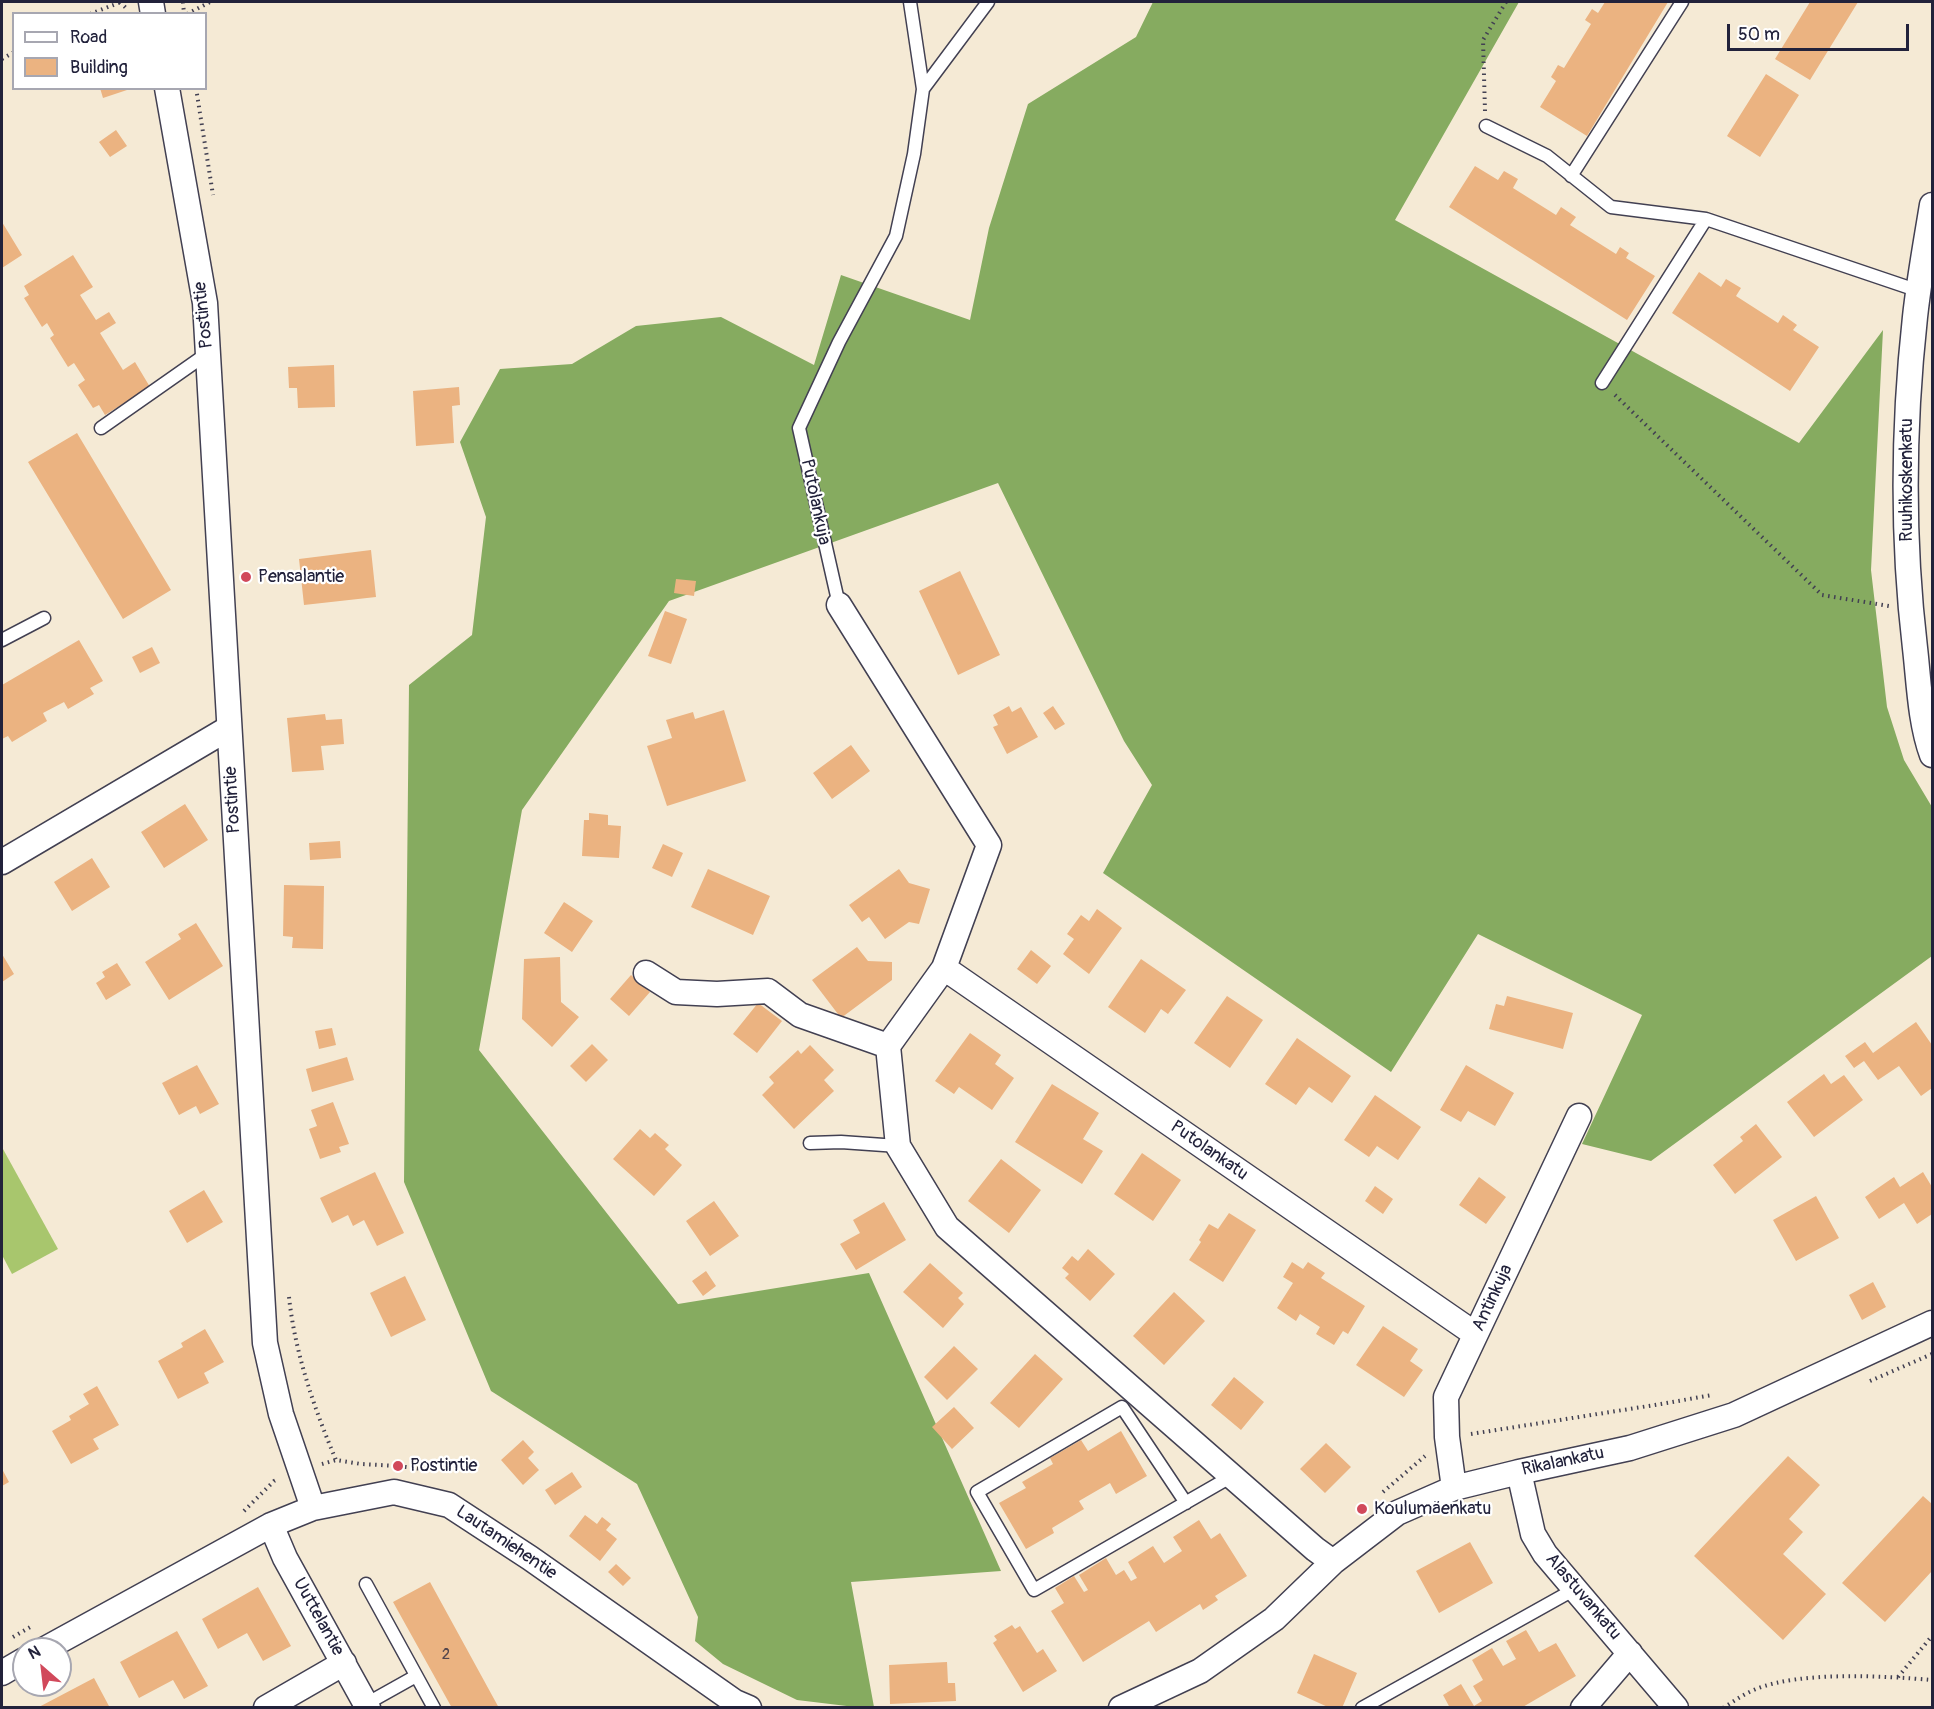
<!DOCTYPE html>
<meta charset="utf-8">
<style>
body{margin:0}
#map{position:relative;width:1934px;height:1709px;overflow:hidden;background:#f5ead5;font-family:Pangolin,sans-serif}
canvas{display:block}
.frame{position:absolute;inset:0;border:3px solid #22223b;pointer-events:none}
.legend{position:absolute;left:12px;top:12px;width:195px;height:78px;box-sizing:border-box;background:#fff;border:2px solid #a7a7b1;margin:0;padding:8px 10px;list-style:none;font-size:18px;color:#22223b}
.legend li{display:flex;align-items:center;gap:12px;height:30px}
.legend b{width:30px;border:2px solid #a7a7b1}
.north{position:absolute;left:12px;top:1637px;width:60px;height:60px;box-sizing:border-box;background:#fff;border:2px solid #a7a7b1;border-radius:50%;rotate:332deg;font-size:16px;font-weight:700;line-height:24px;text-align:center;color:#22223b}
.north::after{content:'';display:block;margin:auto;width:21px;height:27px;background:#d1495b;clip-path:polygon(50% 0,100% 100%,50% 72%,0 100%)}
.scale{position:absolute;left:1727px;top:24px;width:182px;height:27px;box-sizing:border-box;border:3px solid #22223b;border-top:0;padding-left:8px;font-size:18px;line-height:21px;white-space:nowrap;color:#22223b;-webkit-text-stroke:4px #fff;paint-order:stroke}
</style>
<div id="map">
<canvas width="1934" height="1709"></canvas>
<div class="frame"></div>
<ul class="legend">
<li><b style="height:8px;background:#fff"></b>Road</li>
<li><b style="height:16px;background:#ebb381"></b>Building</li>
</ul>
<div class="north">N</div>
<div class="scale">50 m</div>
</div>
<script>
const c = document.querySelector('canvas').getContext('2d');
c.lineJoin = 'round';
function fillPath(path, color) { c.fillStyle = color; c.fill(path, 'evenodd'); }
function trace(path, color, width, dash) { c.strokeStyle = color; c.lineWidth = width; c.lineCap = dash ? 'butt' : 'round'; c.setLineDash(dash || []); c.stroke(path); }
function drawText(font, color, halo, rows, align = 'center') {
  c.font = font + ' Pangolin,sans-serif'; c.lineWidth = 4.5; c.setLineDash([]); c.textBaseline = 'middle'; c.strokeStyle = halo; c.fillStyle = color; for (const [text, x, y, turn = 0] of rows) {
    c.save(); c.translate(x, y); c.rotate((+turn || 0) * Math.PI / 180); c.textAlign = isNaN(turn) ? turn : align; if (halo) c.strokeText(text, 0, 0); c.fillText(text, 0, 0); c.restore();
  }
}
fillPath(new Path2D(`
 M3,1149L58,1249L12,1274L2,1255V1150Z`), '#a8c66d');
fillPath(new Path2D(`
 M1153,2H1519L1395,220L1799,443L1883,330L1871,570L1887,707L1904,760L1932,807V956L1651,1161L1582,1144L1642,1015L1478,934L1391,1072L1103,873L1152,785L1124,741L998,483L669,601L522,810L479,1050L678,1304L869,1273L1001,1571L851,1582L874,1707H855L797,1700L723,1664L695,1641L698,1617L637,1484L491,1391L404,1182L409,685L472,635L486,517L460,442L500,369L572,364L636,326L721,317L814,365L841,275L970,320L989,228L1028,104L1136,37Z`), '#86ab60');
fillPath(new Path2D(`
 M1605,2H1668L1587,136L1540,107L1556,81L1551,77L1558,65L1564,68L1591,24L1585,20L1592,9L1598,13Z
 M1810,2H1858L1810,80L1775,59Z
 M1766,74L1799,95L1760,157L1727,136Z
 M100,88H130V89L103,98Z
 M116,130L127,146L110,157L99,142Z
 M1475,166L1498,180L1504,171L1518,179L1513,188L1556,215L1561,207L1576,217L1570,225L1616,254L1620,247L1629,253L1626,258L1655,276L1627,320L1449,207Z
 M2,222L22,255L2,268Z
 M73,255L93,287L80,295L96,320L109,312L116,323L100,333L123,370L135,362L150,387L105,415L99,405L93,408L78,385L85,380L74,363L68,367L50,338L54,335L47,323L42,327L24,298L29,295L24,286Z
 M1699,272L1721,287L1726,279L1741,288L1736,296L1778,323L1783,315L1797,325L1793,330L1819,347L1790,391L1672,313Z
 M334,365L335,407L298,408L297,388H289L288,367Z
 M459,387L460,405L452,406L454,443L416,446L413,391Z
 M77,433L171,590L123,619L28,462Z
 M371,550L376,597L304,605L299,559Z
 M960,571L1000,655L958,675L919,591Z
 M676,579L696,581L694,596L674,593Z
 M665,611L687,619L671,664L648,656Z
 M79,640L103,681L90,688L94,694L68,709L64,702L43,713L47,721L12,742L8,736L2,739V685Z
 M152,647L160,663L140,673L132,657Z
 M1009,706L1012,712L1021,707L1038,737L1007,754L993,727L998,725L993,715Z
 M1053,706L1065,724L1055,730L1043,713Z
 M724,710L746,781L667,806L647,746L672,738L666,720L693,712L695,719Z
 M325,714L326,720L342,719L344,744L321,746L324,770L292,772L287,718Z
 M851,745L870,771L832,799L813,773Z
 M185,804L208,840L164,868L141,832Z
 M589,813L608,815V825L621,826L619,858L582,856L584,820H589Z
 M340,841L341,858L310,860L309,843Z
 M663,844L683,853L672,877L652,868Z
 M92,858L110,887L72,911L54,882Z
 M708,869L770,896L753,935L691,907Z
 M899,869L909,883L930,889L919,924L909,922L885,939L869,917L862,922L849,905Z
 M284,885L324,886L323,949L292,948L293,937L283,936Z
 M564,902L593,921L572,952L544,933Z
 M1097,909L1122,928L1089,974L1063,954L1074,939L1067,934L1081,915L1089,921Z
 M196,923L223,966L169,1000L145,962L181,939L178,934Z
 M857,947L868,961L892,962V980L841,1018L812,980Z
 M1031,950L1051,966L1037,984L1017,969Z
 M2,954L14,974L2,982Z
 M560,957L561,1002L579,1017L552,1047L522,1019L524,959Z
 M1141,959L1186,990L1168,1014L1161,1009L1145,1033L1108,1007Z
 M117,963L131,985L106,1000L96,983L105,977L102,972Z
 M631,975L650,992L629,1016L610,999Z
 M1227,996L1263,1020L1230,1068L1194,1043Z
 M1507,996L1573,1013L1563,1049L1489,1029L1496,1004L1504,1006Z
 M758,1003L782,1021L757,1053L733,1034Z
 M1916,1022L1932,1045V1088L1921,1096L1899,1066L1878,1080L1864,1061L1854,1068L1845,1056L1865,1042L1873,1053Z
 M332,1028L336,1045L319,1049L315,1031Z
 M970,1033L1001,1055L995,1064L1014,1078L992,1110L959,1087L954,1094L935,1081Z
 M1297,1038L1351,1076L1332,1103L1309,1087L1296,1105L1265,1084Z
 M592,1044L608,1060L586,1082L570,1066Z
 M810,1045L834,1070L824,1080L834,1091L794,1129L762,1095L774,1083L769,1077L798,1050L801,1054Z
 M347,1057L354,1080L312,1092L306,1069Z
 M197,1065L219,1104L200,1114L196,1106L179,1115L162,1083Z
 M1466,1065L1514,1093L1495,1126L1468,1111L1461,1122L1440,1110Z
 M1824,1074L1831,1084L1844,1075L1863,1100L1814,1137L1787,1102Z
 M1052,1084L1099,1113L1083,1139L1103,1151L1082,1184L1015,1142Z
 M1375,1095L1421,1127L1398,1160L1377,1146L1369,1157L1344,1140Z
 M333,1102L349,1144L339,1147L341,1152L320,1159L309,1129L317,1126L311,1110Z
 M1756,1124L1782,1157L1735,1194L1713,1165L1743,1141L1740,1137Z
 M640,1129L650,1138L655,1133L669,1145L665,1149L682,1165L654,1196L613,1159Z
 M1142,1153L1181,1180L1153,1221L1114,1194Z
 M1001,1159L1041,1190L1009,1233L968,1201Z
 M375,1172L404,1233L377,1246L364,1220L353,1226L348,1215L332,1223L320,1198Z
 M1923,1172L1932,1187V1214L1917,1224L1904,1203L1879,1219L1865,1197L1894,1177L1900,1187Z
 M1479,1177L1506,1197L1486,1224L1459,1205Z
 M1375,1186L1393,1199L1383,1214L1365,1201Z
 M204,1190L223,1222L187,1243L169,1211Z
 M1816,1196L1839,1238L1796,1261L1773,1220Z
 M714,1201L739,1236L710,1256L686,1221Z
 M884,1202L906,1240L856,1270L840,1244L860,1233L853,1220Z
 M1229,1213L1256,1230L1223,1282L1189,1260L1201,1242L1199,1240L1209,1224L1218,1229Z
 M1088,1249L1115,1274L1090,1301L1065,1278L1069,1274L1062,1268L1072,1256L1078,1261Z
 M1292,1262L1303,1269L1308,1262L1325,1273L1321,1278L1365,1306L1348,1334L1343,1331L1334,1345L1316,1334L1320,1327L1300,1314L1296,1321L1277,1308L1293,1283L1283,1277Z
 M930,1263L963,1293L958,1298L964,1304L943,1328L903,1292Z
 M706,1271L716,1286L703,1296L692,1281Z
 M405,1276L426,1320L391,1337L370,1293Z
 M1873,1282L1886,1307L1862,1320L1849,1295Z
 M1174,1292L1205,1321L1164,1365L1133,1336Z
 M1383,1326L1418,1349L1410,1361L1423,1370L1404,1397L1356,1365Z
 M205,1329L224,1362L204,1373L209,1383L178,1399L158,1361L183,1347L181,1343Z
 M954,1346L978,1369L947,1400L924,1377Z
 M1035,1354L1063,1379L1019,1428L990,1403Z
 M1234,1377L1264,1402L1241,1430L1211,1405Z
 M97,1386L119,1425L93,1439L99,1449L71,1464L52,1431L71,1420L69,1416L89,1404L83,1394Z
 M954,1407L974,1428L952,1449L932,1427Z
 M1121,1431L1147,1476L1116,1494L1110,1483L1079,1501L1084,1509L1052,1528L1054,1533L1026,1549L999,1503L1026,1488L1022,1482L1053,1464L1050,1458L1081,1440L1088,1451Z
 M523,1440L534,1452L528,1458L539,1470L523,1485L501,1460Z
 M1326,1443L1351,1467L1325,1493L1300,1469Z
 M1788,1456L1820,1485L1789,1519L1803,1532L1783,1554L1826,1594L1783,1640L1694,1556Z
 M2,1469L9,1482L2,1486Z
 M572,1472L582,1487L555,1505L545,1490Z
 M1923,1496L1932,1504V1571L1885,1622L1842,1583Z
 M585,1515L597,1524L602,1517L611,1524L606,1530L617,1539L600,1561L569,1536Z
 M1199,1520L1211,1539L1220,1533L1247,1576L1215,1596L1218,1600L1203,1610L1200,1604L1156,1632L1149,1621L1083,1662L1051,1611L1064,1603L1055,1588L1074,1576L1084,1592L1088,1590L1079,1575L1106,1558L1116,1575L1124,1570L1131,1581L1137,1578L1128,1562L1153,1546L1164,1563L1182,1551L1173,1537Z
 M1470,1542L1493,1583L1439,1613L1416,1571Z
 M616,1564L631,1578L623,1586L608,1572Z
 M430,1582L499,1708H452L393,1602Z
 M258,1587L291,1646L263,1661L247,1633L218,1649L202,1619Z
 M1012,1625L1015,1629L1020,1626L1037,1653L1043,1649L1057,1671L1023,1692L993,1643L997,1640L994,1636Z
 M1526,1630L1539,1652L1556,1643L1576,1676L1521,1708H1450L1443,1695L1461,1684L1474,1706L1482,1701L1473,1686L1483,1680L1472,1660L1492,1648L1503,1666L1516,1659L1506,1641Z
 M177,1631L208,1686L184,1699L173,1680L139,1698L120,1662Z
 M1314,1654L1357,1673L1342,1708H1330L1297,1693Z
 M947,1662L948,1683H955L956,1701L890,1704L889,1665Z
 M94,1678L110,1708H37Z`), '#ebb381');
const service = new Path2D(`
 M923,89L988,2
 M1486,126L1547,156L1611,207L1706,219L1602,383
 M1571,176L1682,2
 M1706,219L1919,291
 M101,428L208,353
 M839,605L799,428L839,342L896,236L914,154L923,89L910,2
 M2,640L44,618
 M810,1143L841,1142L898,1146
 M1186,1503L1122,1407L977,1492L1034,1590L1232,1476
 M366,1584L434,1708
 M366,1704L416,1676
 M1362,1708L1575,1589`);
const minor = new Path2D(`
 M151,2L153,14
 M167,88L205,303L265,1343L281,1414L313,1508
 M1932,205C1926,242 1919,280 1915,317C1903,427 1902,538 1915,648C1919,683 1920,722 1932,755
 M839,605L989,845L944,968L888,1046L898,1146L947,1227L1315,1549L1333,1562
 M2,862L229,728
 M944,968L1475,1334
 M646,973L676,992L717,994L768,991L800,1015L888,1046
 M1519,1472L1533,1534L1545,1554L1676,1708
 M1454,1488L1447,1437L1446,1397L1579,1116
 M271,1525L285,1558L368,1708
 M45,1649L271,1525L313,1508L394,1492L449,1505L530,1558L735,1702L749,1708
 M2,1673L24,1660
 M266,1708L344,1663
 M1121,1708L1200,1671L1274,1619L1333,1562L1397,1513L1454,1488L1519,1472L1630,1448L1734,1415L1932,1323
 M1583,1708L1630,1653`);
trace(service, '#424052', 15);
trace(minor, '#424052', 27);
trace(new Path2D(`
 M120,2L127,9
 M183,2L184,14
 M90,14L121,2
 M187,14L210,2
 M2,59L14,52
 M196,88L213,195
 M1485,111L1483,40L1506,2
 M1615,395L1822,595L1889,606
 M289,1297C295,1353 314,1408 336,1460
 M1870,1381L1932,1354
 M1471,1434L1661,1404L1712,1395
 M322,1464L336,1460L361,1464L398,1466L429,1470
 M1383,1492L1425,1456
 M244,1511L274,1481L278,1479
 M13,1637L32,1626
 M1898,1677L1932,1636
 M1723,1708C1734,1701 1744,1694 1756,1689C1801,1671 1884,1676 1932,1680`), '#424052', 4, [1.5, 4.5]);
trace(service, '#fff', 12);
trace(minor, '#fff', 24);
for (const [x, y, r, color] of [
 [246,577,6,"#d1495b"],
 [398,1466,6,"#d1495b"],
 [1362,1509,6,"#d1495b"]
]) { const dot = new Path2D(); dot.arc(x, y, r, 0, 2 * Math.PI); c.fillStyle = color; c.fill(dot); trace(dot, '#fff', 2); }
drawText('15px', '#54464c', null, [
 ["2",446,1655]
]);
drawText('18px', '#22223b', '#fff', [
 ["Postintie",204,315,-96],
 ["Ruuhikoskenkatu",1907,480,-90],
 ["Putolankuja",815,502,78],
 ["Postintie",233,800,-93],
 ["Putolankatu",1209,1151,35],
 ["Antinkuja",1493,1298,-65],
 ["Rikalankatu",1563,1462,-12],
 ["Lautamiehentie",506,1543,34],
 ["Alastuvankatu",1583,1597,50],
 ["Uuttelantie",318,1617,61]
]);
drawText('18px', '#22223b', '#fff', [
 ["Pensalantie",258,577],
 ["Postintie",410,1466],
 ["Koulumäenkatu",1374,1509]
], 'left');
</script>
